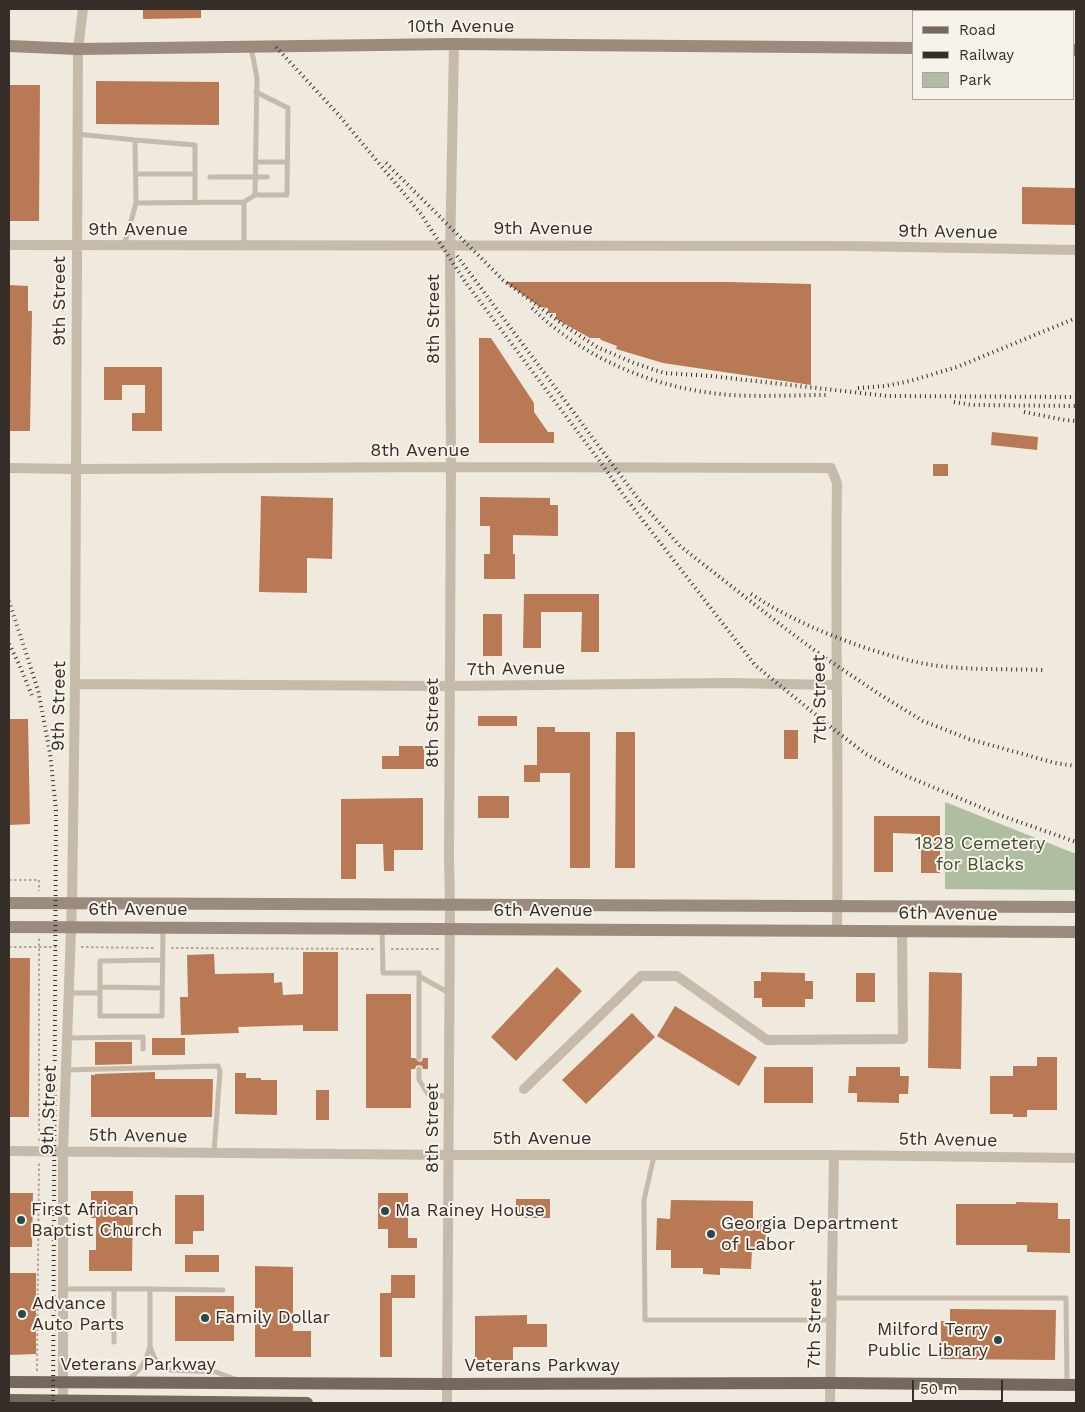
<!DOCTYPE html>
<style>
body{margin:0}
#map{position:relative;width:1085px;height:1412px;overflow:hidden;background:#efe9de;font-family:"Work Sans",sans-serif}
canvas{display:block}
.frame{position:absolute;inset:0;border:10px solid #352e29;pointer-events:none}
.legend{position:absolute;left:912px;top:10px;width:162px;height:90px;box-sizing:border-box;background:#f8f3ea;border:1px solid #aaa49d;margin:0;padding:6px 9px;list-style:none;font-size:15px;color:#352e29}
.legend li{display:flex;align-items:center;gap:10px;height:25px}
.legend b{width:25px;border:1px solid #aaa49d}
.scale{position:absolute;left:912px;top:1380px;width:91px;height:22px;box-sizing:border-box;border:2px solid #352e29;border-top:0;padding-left:6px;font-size:15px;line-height:18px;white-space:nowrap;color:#352e29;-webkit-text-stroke:4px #f8f3ea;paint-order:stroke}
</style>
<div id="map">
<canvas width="1085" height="1412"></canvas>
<div class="frame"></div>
<ul class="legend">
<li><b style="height:6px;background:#75685c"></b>Road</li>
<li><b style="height:6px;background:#352e29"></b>Railway</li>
<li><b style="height:14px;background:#afbda0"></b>Park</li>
</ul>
<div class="scale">50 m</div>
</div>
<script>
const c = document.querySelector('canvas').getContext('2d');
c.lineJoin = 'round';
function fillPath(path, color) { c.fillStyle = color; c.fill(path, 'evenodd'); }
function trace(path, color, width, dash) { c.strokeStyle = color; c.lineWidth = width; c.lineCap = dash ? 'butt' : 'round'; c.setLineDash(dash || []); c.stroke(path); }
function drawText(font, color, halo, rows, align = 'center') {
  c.font = font + ' "Work Sans",sans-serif'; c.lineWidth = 4; c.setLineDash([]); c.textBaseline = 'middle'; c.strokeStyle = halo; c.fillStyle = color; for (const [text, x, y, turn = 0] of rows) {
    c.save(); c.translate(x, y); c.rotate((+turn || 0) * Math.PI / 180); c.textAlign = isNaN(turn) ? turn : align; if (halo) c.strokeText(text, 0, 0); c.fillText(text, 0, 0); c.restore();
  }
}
fillPath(new Path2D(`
 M945,802L1076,854V890L945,889Z`), '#afbda0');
fillPath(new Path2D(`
 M143,9H201V18L143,19Z
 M96,81L219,82V125L96,124Z
 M9,85H40L39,221H9Z
 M1022,187L1076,188V225L1022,224Z
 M505,282H728L811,284V385L663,363L616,349L617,346L601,340L600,338H590L556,319V313H548V308L540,307Z
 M9,285L28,286V311H32L30,431H9Z
 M479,338H491L534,403V412L548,432H554V443H479Z
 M104,367H162V431H132V413H145V385H122V400H104Z
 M992,432L1038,437L1037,450L991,445Z
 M933,464H948V476H933Z
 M261,496L333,498L332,559L307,558V593L259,592Z
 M480,497L550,498V505H558V536L513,535V554H515V579H484V554H490V526H480Z
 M524,594H599V652H581L582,612H541V648H523Z
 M483,614H502V656H483Z
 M478,716H517V726H478Z
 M9,719H28L30,824L9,825Z
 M537,727H555V732H590V868H570V773H540V782H524V765H537Z
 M784,730H798V759H784Z
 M616,732H635V868H615Z
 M399,746H424V769H382V756H399Z
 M478,796H509V818H478Z
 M423,798V850H394V871H384L383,844H356V879H341V799Z
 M874,816H940V873H921V834L893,833V872H874Z
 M303,952H338V1031H303V1025L238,1027L239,1033L181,1035L180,997H188L187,955L214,954L215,974L274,973V983L282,982L283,995L303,994Z
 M9,958H30L29,1117H9Z
 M557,967L582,991L516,1061L491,1037Z
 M761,972L805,973V981H813V999H805V1007H762V998H754V981H761Z
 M929,972L962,973L961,1069L928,1068Z
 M856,973H875V1002H856Z
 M366,994H411V1058H415L419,1062L422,1061L423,1058H428V1069H423L422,1066L419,1065L416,1066L415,1069H411V1108H366Z
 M675,1006L757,1057L739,1086L657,1036Z
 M632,1013L655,1037L586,1104L562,1080Z
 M152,1038H185V1055H152Z
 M95,1042H132V1064L95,1065Z
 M1037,1057H1057V1110H1027V1117H1013V1114H990V1076H1013V1066H1037Z
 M764,1067H813V1103H764Z
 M856,1067H900V1076H909L908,1094H899V1103L857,1102V1093H848L849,1076H856Z
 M155,1072V1079H213L212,1117H91V1075H95V1074Z
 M235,1073H246V1078H261V1080H277V1115L235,1114Z
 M316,1090H329V1120H316Z
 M91,1191H133L132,1271H89V1250H96V1218H91Z
 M9,1193H33L32,1247H9Z
 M378,1193H408V1238H417V1248H388V1229H378Z
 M175,1195H204V1231H193V1244H175Z
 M516,1199H550V1218H516Z
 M671,1200L753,1201V1219H766V1251L752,1250L751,1269L720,1268V1275L703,1274V1268H671V1250H656L657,1218L670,1219Z
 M1016,1202L1058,1203V1219H1070V1253L1027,1252V1245H956V1204H1016Z
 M185,1255H219V1272H185Z
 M255,1266L293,1267V1331H311V1357H255Z
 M9,1273H36V1354L9,1355Z
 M391,1275H415V1298H392V1357H380V1293H391Z
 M175,1296H234V1341H175Z
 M950,1309L1056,1310L1055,1360L941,1359V1321H950Z
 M527,1315V1324H547V1347H513V1360H475V1316Z`), '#b87954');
trace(new Path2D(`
 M9,880H39V891
 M9,947H59
 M81,947L154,948
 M171,948L374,949
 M391,949H439
 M39,1141V938
 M37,1371L39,1163`), '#b2a596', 2, [2.5, 2.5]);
trace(new Path2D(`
 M77,134L135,140L136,203L124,246
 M135,140L195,145V203
 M256,162H287
 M136,174H195
 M210,177H267
 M255,195H287L288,108L256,92
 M136,203L244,202
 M244,246V202L255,195L257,78L251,47
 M382,928L383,973H419V1058
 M162,960L100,961V1016H162L163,928
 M419,976L449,993
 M100,987L162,988
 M69,993H100
 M67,1038L143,1037V1049
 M419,1069V1080L428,1094L449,1097
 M66,1070L218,1066L220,1071L214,1152
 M654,1156L644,1200L645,1320H831
 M63,1289H150V1346L154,1357L161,1367L170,1370L216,1372L235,1379
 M114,1289V1342
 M150,1289L223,1290
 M832,1298H1066L1067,1383
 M128,1380C142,1368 145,1364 150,1346`), '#c6bbab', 5);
trace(new Path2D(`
 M9,245L851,246L1076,250
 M9,468L76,469L451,467L831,468L837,483C835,632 839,781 837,930
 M75,684L450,686L728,683L837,685
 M524,1089L641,976H677L767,1040L903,1039L902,931
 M9,1151L449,1155H834L1076,1158
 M63,1403V1151L72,903L75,684L78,49L83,9
 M447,1403L450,904L449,857L451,467L450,257L454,44
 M830,1403L834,1155`), '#c6bbab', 10);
trace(new Path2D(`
 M9,46L78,49L454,44L914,48
 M1074,50H1076
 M9,903L1076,907
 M9,927L1076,932`), '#9a8b7d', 12);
trace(new Path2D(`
 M9,1382L447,1384L831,1383L1076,1385
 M9,1400L307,1403`), '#75685c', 12);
trace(new Path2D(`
 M276,47L337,113L421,214L466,283L604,467L624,496L755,665L837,732L866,754L904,775L997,814L1076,842
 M386,163L503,280L565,326L597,347L634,363L664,373L711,376L887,396L1076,397
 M457,256L639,500L680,546L786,629L821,655L879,694L923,721L969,739L1055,763L1076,766
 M532,308C584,359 658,390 731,395C763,397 795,395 827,395
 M858,388L885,386L910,381L957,367L1076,318
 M954,402L972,405L1076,406
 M1024,412L1065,420L1076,421
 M751,594C788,618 827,635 869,649C892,656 915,663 939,666C975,670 1010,669 1046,670
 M9,601L38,690L50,753L56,810L53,1403
 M9,644L19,664L33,698`), '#352e29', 4, [1, 4]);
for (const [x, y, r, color] of [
 [385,1211,5,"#244951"],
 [21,1220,5,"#244951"],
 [711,1234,5,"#244951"],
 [22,1314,5,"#244951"],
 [205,1318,5,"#244951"],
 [998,1340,5,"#244951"]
]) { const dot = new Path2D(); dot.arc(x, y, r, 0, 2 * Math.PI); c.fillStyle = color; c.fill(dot); trace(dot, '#f8f3ea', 2); }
drawText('18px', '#352e29', '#f8f3ea', [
 ["10th Avenue",461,27],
 ["9th Avenue",543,229],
 ["9th Avenue",138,230],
 ["9th Avenue",948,232,1],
 ["9th Street",60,301,-90],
 ["8th Street",434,319,-90],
 ["8th Avenue",420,451],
 ["7th Avenue",516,669,-1],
 ["7th Street",820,699,-91],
 ["9th Street",59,706,-89],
 ["8th Street",433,723,-90],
 ["6th Avenue",138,910],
 ["6th Avenue",543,911],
 ["6th Avenue",948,914,1],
 ["9th Street",49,1110,-88],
 ["8th Street",433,1128,-90],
 ["5th Avenue",138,1136,1],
 ["5th Avenue",542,1139],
 ["5th Avenue",948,1140,1],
 ["7th Street",815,1324,-89],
 ["Veterans Parkway",138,1365],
 ["Veterans Parkway",542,1366]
]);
drawText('18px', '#405030', '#f8f3ea', [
 ["1828 Cemetery",980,844],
 ["for Blacks",980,865]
]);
drawText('18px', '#352e29', '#f8f3ea', [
 ["First African",31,1210],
 ["Baptist Church",31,1231],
 ["Ma Rainey House",395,1211],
 ["Georgia Department",721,1224],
 ["of Labor",721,1245],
 ["Advance",32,1304],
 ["Auto Parts",32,1325],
 ["Family Dollar",215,1318],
 ["Milford Terry",988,1330,"right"],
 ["Public Library",988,1351,"right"]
], 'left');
</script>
